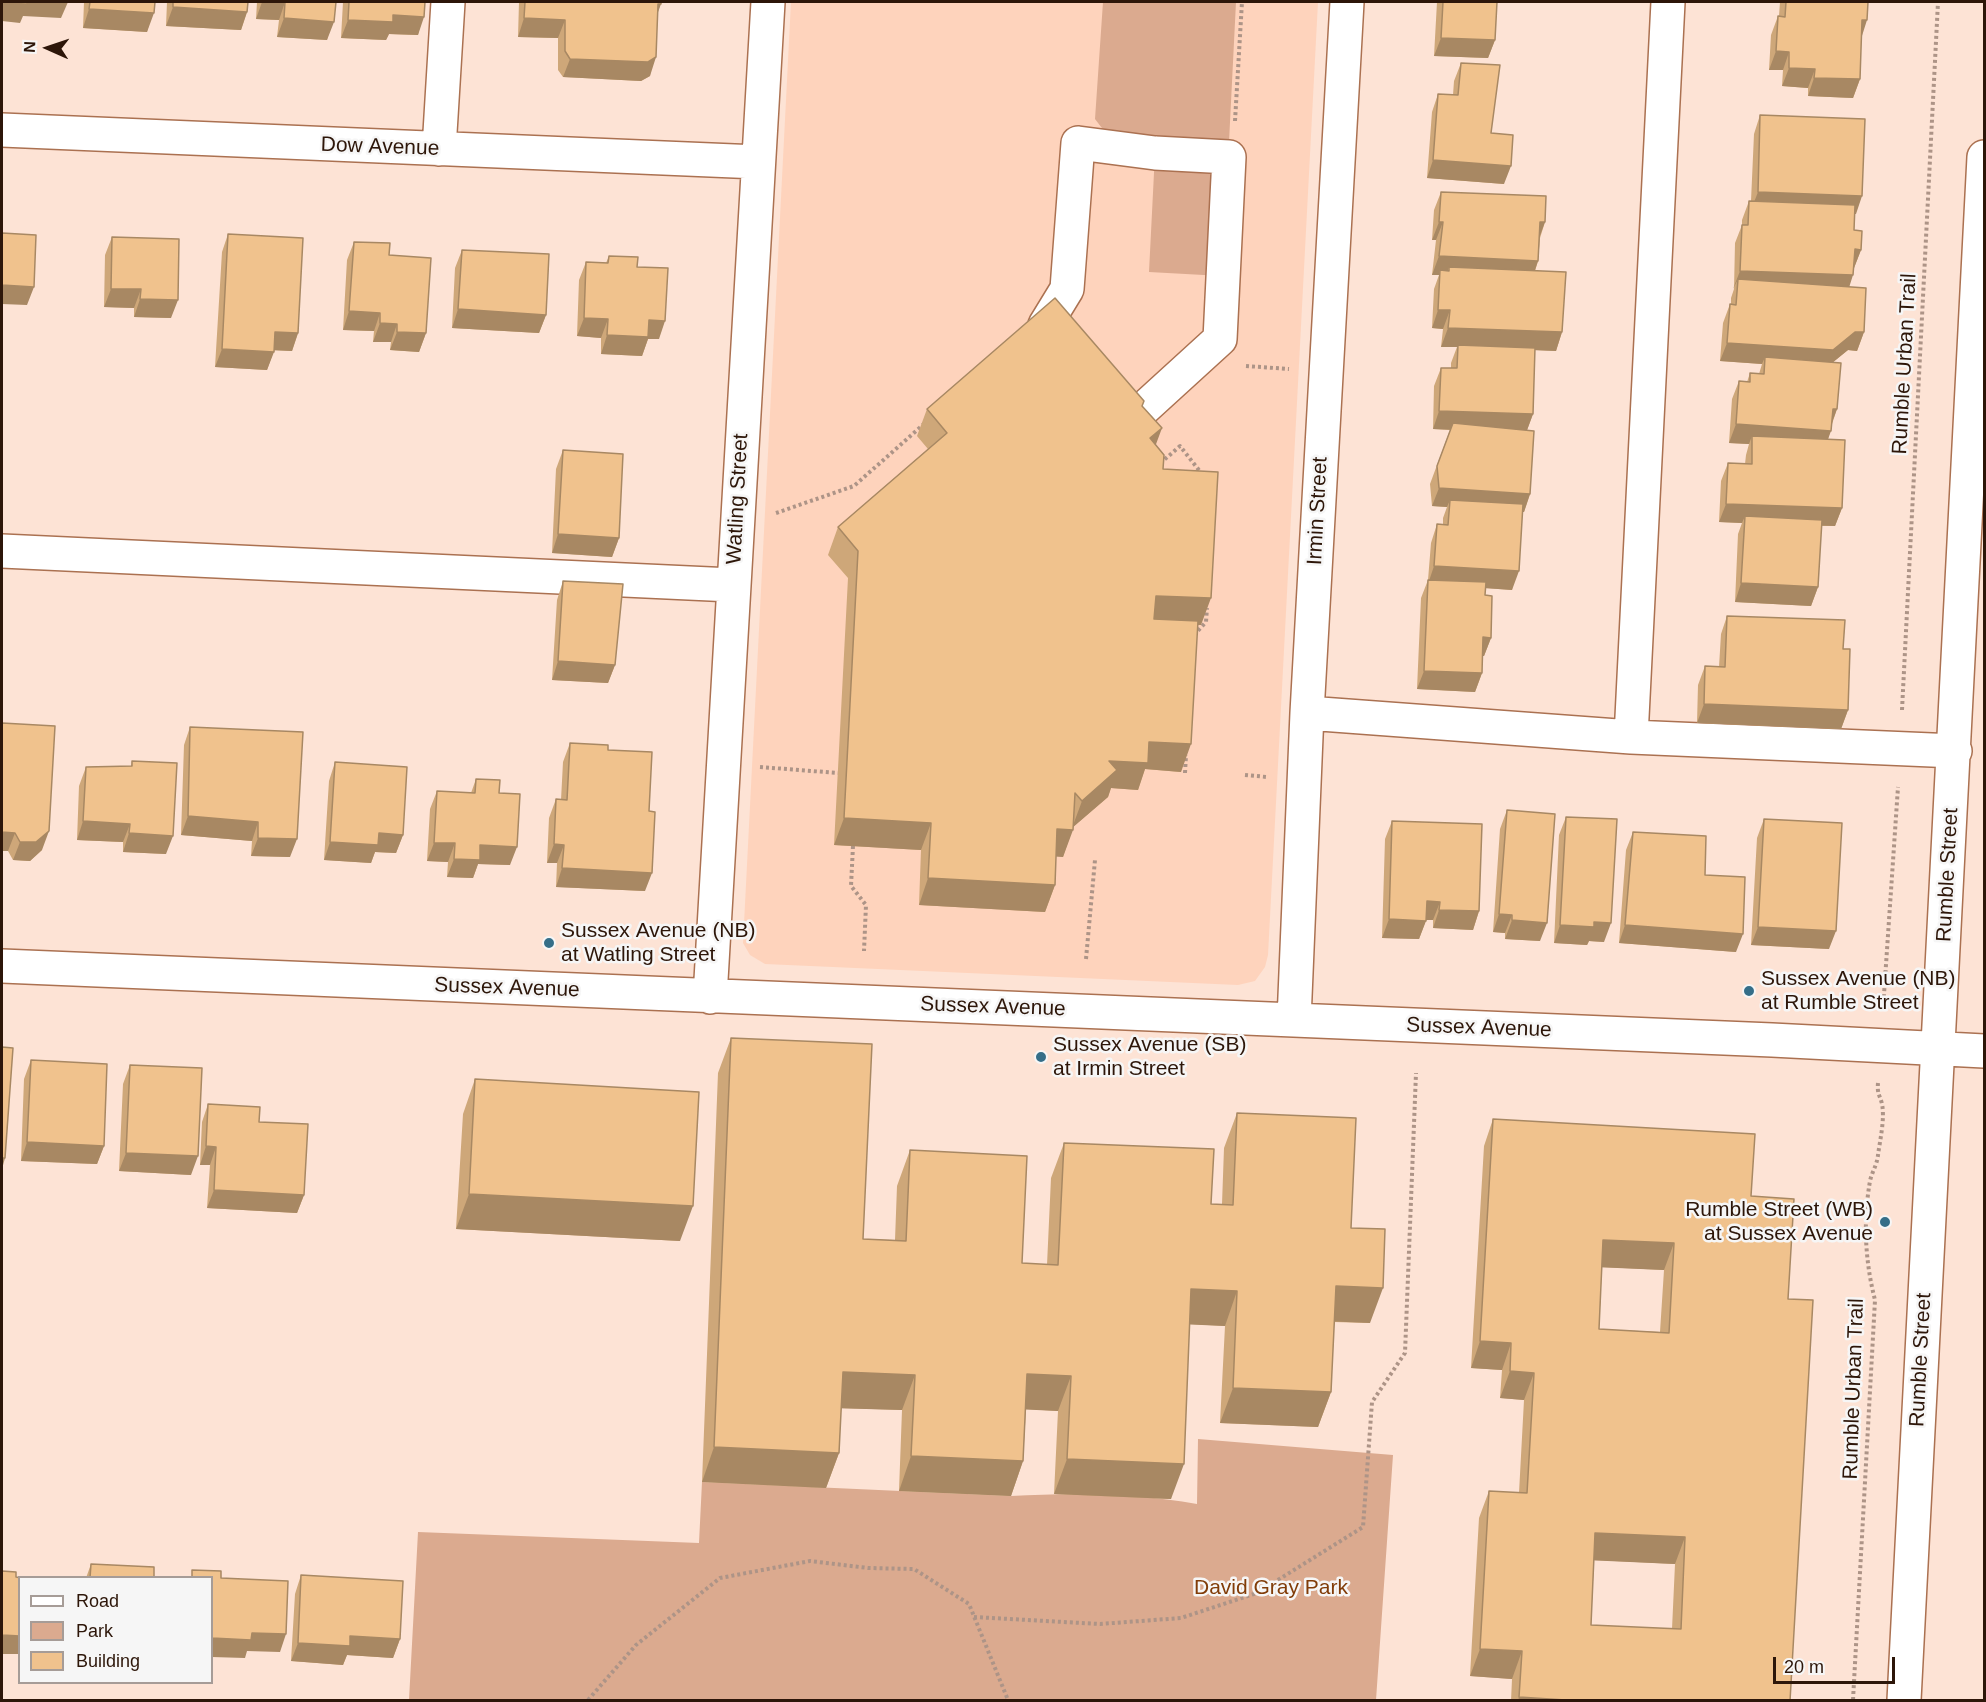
<!DOCTYPE html>
<style>
body{margin:0}
#map{position:relative;width:1986px;height:1702px;overflow:hidden;background:#fde3d5;font-family:Arial,sans-serif}
canvas{display:block}
.frame{position:absolute;inset:0;border:3px solid #2d1609;pointer-events:none}
.legend{position:absolute;left:18px;top:1576px;width:195px;height:108px;box-sizing:border-box;background:#f6f6f6;border:2px solid #a69c97;margin:0;padding:8px 10px;list-style:none;font-size:18px;color:#2d1609}
.legend li{display:flex;align-items:center;gap:12px;height:30px}
.legend b{width:30px;border:2px solid #a69c97}
.north{position:absolute;left:18px;top:18px;width:60px;height:60px;-webkit-text-stroke:4px #f6f6f6;paint-order:stroke;rotate:273deg;font-size:16px;font-weight:700;line-height:24px;text-align:center;color:#2d1609}
.north::after{content:'';display:block;margin:auto;width:21px;height:27px;background:#2d1609;clip-path:polygon(50% 0,100% 100%,50% 72%,0 100%)}
.scale{position:absolute;left:1773px;top:1657px;width:122px;height:27px;box-sizing:border-box;border:3px solid #2d1609;border-top:0;padding-left:8px;font-size:18px;line-height:21px;white-space:nowrap;color:#2d1609;-webkit-text-stroke:4px #f6f6f6;paint-order:stroke}
</style>
<div id="map">
<canvas width="1986" height="1702"></canvas>
<div class="frame"></div>
<ul class="legend">
<li><b style="height:8px;background:#fff"></b>Road</li>
<li><b style="height:16px;background:#dbaa8f"></b>Park</li>
<li><b style="height:16px;background:#f0c28d"></b>Building</li>
</ul>
<div class="north">N</div>
<div class="scale">20 m</div>
</div>
<script>
const c = document.querySelector('canvas').getContext('2d');
c.lineJoin = 'round';
function fillPath(path, color) { c.fillStyle = color; c.fill(path, 'evenodd'); }
function trace(path, color, width, dash) { c.strokeStyle = color; c.lineWidth = width; c.lineCap = dash ? 'butt' : 'round'; c.setLineDash(dash || []); c.stroke(path); }
function drawText(font, color, halo, rows, align = 'center') {
  c.font = font + ' Arial,sans-serif'; c.lineWidth = 5; c.setLineDash([]); c.textBaseline = 'middle'; c.strokeStyle = halo; c.fillStyle = color; for (const [text, x, y, turn = 0] of rows) {
    c.save(); c.translate(x, y); c.rotate((+turn || 0) * Math.PI / 180); c.textAlign = isNaN(turn) ? turn : align; if (halo) c.strokeText(text, 0, 0); c.fillText(text, 0, 0); c.restore();
  }
}
fillPath(new Path2D(`
 M791,2H1318L1268,955L1265,967L1255,981L1238,985L765,964L750,955L743,943Z`), '#fed3bc');
fillPath(new Path2D(`
 M1103,2H1236L1229,142L1108,136L1095,119Z
 M1155,153L1229,157L1222,276L1149,272Z
 M1198,1439L1393,1455L1376,1700H409L418,1532L699,1543L702,1482L1011,1496C1072,1493 1137,1493 1197,1504Z`), '#dbaa8f');
const minor = new Path2D(`
 M2,130L758,162
 M1078,143L1155,153L1229,157L1220,339L1129,422L1045,325L1067,289Z
 M439,149L448,2
 M2,551L732,585
 M1307,713L1631,737L1668,2
 M1631,737L1955,751
 M2,966L1772,1040L1984,1051
 M710,997L768,2
 M1294,1020L1307,713L1347,2
 M1904,1700L1984,157`);
trace(minor, '#ab7151', 36);
trace(new Path2D(`
 M1235,121L1242,2
 M1246,366L1289,369
 M1161,456L1164,460L1180,446L1202,474
 M776,513L854,486L924,424
 M1194,635L1206,622L1207,608
 M1902,710L1938,2
 M760,767L838,773
 M1185,773L1186,755
 M1245,775L1267,777
 M853,846L851,886L866,905L864,951
 M1086,959L1095,860
 M1883,1009L1898,787
 M974,1617L1100,1624L1181,1618L1257,1593L1363,1527L1372,1402L1405,1353L1416,1073
 M588,1700L636,1645L720,1578L810,1561L868,1568L914,1569L969,1604L1008,1700
 M1853,1700L1875,1300C1865,1261 1863,1221 1870,1181C1872,1172 1877,1165 1878,1155C1880,1140 1885,1119 1882,1104C1880,1095 1877,1095 1878,1083`), '#ad9487', 4, [3, 3]);
trace(minor, '#fff', 33);
fillPath(new Path2D(`
 M84,2H155L147,32L83,28Z
 M167,2H248L247,12L241,30L166,26Z
 M257,2H336L327,40L277,37L279,20L256,19Z
 M343,2H425L418,35L389,34L386,40L341,38Z
 M519,2H661L657,14L650,76L641,81L563,77L558,70V38L518,37Z
 M1437,2H1497L1495,40L1488,58L1434,56Z
 M1780,2H1868L1861,37L1860,79L1853,98L1808,96V88L1782,86L1783,70H1769L1771,35L1778,16H1779Z
 M1461,63L1491,133L1504,184L1427,178L1432,112L1438,94L1453,95L1454,81Z
 M1760,115L1856,214H1855L1854,230L1861,250L1854,268L1849,286L1864,332L1857,351L1848,350L1833,362L1837,409L1832,424L1828,439L1842,508L1835,526H1821L1818,587L1811,606L1735,602L1738,534L1742,523L1719,522L1721,481L1728,463L1745,464L1746,455L1749,444L1729,443L1732,399L1739,381L1747,382L1750,373L1759,374L1762,364L1720,361L1723,323L1730,304H1731V298L1734,289L1735,243L1742,225V220L1749,201H1751L1754,134Z
 M1441,192L1545,222L1540,238L1538,261L1535,271L1562,332L1556,351L1535,350L1533,414L1527,430L1530,494L1524,512H1522L1512,590L1485,588V595L1491,638L1484,656H1482V673L1475,692L1417,689L1421,598L1428,580L1431,543L1437,524L1443,525V518L1447,507L1432,506L1430,484L1450,430L1433,429L1434,386L1441,368H1451V363L1457,347H1441L1443,329L1432,328L1434,289L1439,275H1432L1436,240H1432L1434,210Z
 M228,234L298,333L292,351L274,350L267,370L215,367L222,252Z
 M112,237L171,318L134,317V308L104,307L105,255Z
 M354,242L389,255L426,333L419,352L390,350L391,342H373L374,331L343,330L347,260Z
 M462,250L546,315L539,333L452,328L455,268Z
 M609,256L637,267L659,339H648L642,356L601,354V338L577,336L579,280L586,262L606,263Z
 M1144,401L1142,406L1163,469L1201,625H1197L1181,772L1145,769L1138,790L1111,788L1108,797L1073,827L1063,857L1056,856L1055,885L1045,912L919,905L921,850L834,845L848,578L828,555L838,527L928,449L917,436L927,409Z
 M563,450L619,538L612,557L552,553L556,469Z
 M563,581L615,665L608,683L552,680L557,600Z
 M1727,616L1843,649L1848,710L1841,729L1697,723L1698,685L1705,666L1719,667L1721,634Z
 M2,723L42,850L30,861L13,860L8,851Z
 M190,727L290,857L251,856L252,841L181,835L184,745Z
 M570,743L608,750L645,891L556,887L557,863H547L549,818L556,799L561,800L563,762Z
 M132,761L166,854L123,852V842L77,840L79,786L86,767L131,766Z
 M335,762L403,835L396,853L375,852L371,863L324,860L329,781Z
 M476,779L499,793L510,865L478,864L473,878L447,877L448,862L427,861L430,809L437,791L471,793Z
 M1507,810L1540,941L1505,939V933L1493,932L1500,829Z
 M1566,817L1604,942L1589,941L1587,945L1554,943L1559,835Z
 M1764,819L1829,949L1751,945L1757,838Z
 M1392,821L1479,911L1473,930L1433,928V920H1426L1419,939L1382,938L1385,839Z
 M1633,832L1705,875L1736,952L1619,943L1626,850Z
 M731,1038L863,1239L895,1240L897,1186L910,1150L1022,1263L1047,1265L1051,1178L1064,1143L1211,1204H1222L1224,1148L1237,1113L1351,1228L1370,1323L1334,1322L1331,1392L1318,1427L1220,1423L1225,1326L1190,1324L1171,1499L1054,1494L1058,1411L1026,1409L1023,1461L1011,1496L899,1491L902,1410L841,1408L839,1453L826,1488L702,1482L718,1073Z
 M31,1060L104,1146L97,1164L21,1161L24,1079Z
 M130,1065L191,1175L119,1171L123,1084Z
 M475,1079L680,1241L456,1229L463,1114Z
 M208,1104L259,1122L304,1195L297,1213L207,1208L210,1165H200L202,1122Z
 M1493,1119L1751,1196L1788,1299L1790,1701H1511L1512,1679L1470,1676L1479,1518L1489,1491L1519,1493L1524,1400L1500,1398L1502,1370L1471,1368L1484,1146ZM1602,1267L1664,1270L1660,1332L1599,1329ZM1594,1560L1675,1564L1672,1629L1591,1625Z
 M91,1564L154,1578H86Z
 M301,1575L400,1639L393,1658L347,1655L343,1665L291,1661L295,1594Z`), '#cea779');
fillPath(new Path2D(`
 M25,2H68L61,18L23,16L20,23L2,21V3Z
 M262,2H285L279,20L256,19Z
 M658,4H661L654,23Z
 M173,7L247,12L241,30L166,26Z
 M89,9L154,13L147,32L83,28Z
 M393,15L424,17L418,35L389,34L386,40L341,38L348,20Z
 M284,18L334,22L327,40L277,37Z
 M524,18L565,20L558,38L518,37Z
 M1862,20H1867L1861,39Z
 M1441,38L1495,40L1488,58L1434,56Z
 M1776,51L1789,52L1783,70H1769Z
 M656,57L650,76L641,81L563,77L570,59Z
 M1789,68L1815,69L1808,88L1782,86Z
 M1814,78L1860,79L1853,98L1808,96Z
 M1433,160L1511,166L1504,184L1427,178Z
 M1758,192L1862,196L1856,214L1751,210Z
 M1439,222H1443L1436,240H1432Z
 M1540,222H1545L1538,241Z
 M1855,249L1861,250L1854,268Z
 M1439,256L1538,261L1532,279L1449,271V267L1446,275L1440,270L1439,275H1432Z
 M1740,271L1853,275L1847,294L1738,279L1733,289Z
 M2,285L34,287L27,305L2,304Z
 M111,289H141L134,308L104,307Z
 M140,299L178,300L171,318L134,317Z
 M458,309L546,315L539,333L452,328Z
 M1438,310H1450L1443,329L1432,328Z
 M349,311L380,313L374,331L343,330Z
 M584,318L608,319L601,338L577,336Z
 M649,320L665,321L659,339H648L642,356L601,354L607,335Z
 M380,323L397,324L391,342H373Z
 M1448,328L1562,332L1556,351L1457,347L1458,345L1457,347H1441Z
 M275,332L298,333L292,351L268,350Z
 M397,332L426,333L419,352L390,350Z
 M1855,332H1864L1857,351L1848,350L1826,368L1765,357L1762,364L1720,361L1727,343Z
 M222,349L274,352L267,370L215,367Z
 M1833,409H1837L1830,428Z
 M1439,411L1533,414L1526,433L1433,429Z
 M1736,424L1831,431L1824,450L1752,436L1749,444L1729,443Z
 M1162,428L1152,455L1150,438Z
 M1439,488L1530,494L1524,512L1449,508L1450,500L1447,507L1432,506Z
 M1726,504L1842,508L1835,526L1744,523L1745,516L1742,523L1719,522Z
 M558,534L619,538L612,557L552,553Z
 M1434,566L1519,571L1512,590L1428,584Z
 M1741,583L1818,587L1811,606L1735,602Z
 M1156,596L1211,598L1201,625L1146,623Z
 M1483,637L1491,638L1484,656H1476Z
 M558,661L615,665L608,683L552,680Z
 M1424,671L1482,673L1475,692L1417,689Z
 M1704,704L1848,710L1841,729L1697,723Z
 M1149,742L1191,744L1181,772L1145,769L1138,790L1111,788L1108,797L1072,828L1082,801L1109,761Z
 M188,816L258,822L252,841L181,835Z
 M844,818L931,823L921,850L834,845Z
 M83,821L130,824L123,842L77,840Z
 M1057,829L1073,830L1063,857L1048,856Z
 M49,831L42,850L30,861L13,860L20,842Z
 M2,832L15,833L8,851H2Z
 M129,833L173,836L166,854L123,852Z
 M379,833L403,835L396,853L375,852L371,863L324,860L330,842Z
 M258,838L297,839L290,857L251,856Z
 M434,843H455L448,862L427,861Z
 M554,844L564,845L557,863H547Z
 M480,845L517,847L510,865L478,864L473,878L447,877L454,859Z
 M562,868L652,873L645,891L556,887Z
 M928,878L1055,885L1045,912L919,905Z
 M1427,901L1440,902L1433,920H1420Z
 M1439,910L1479,911L1473,930L1433,928Z
 M1499,914L1512,915L1505,933L1493,932Z
 M1389,919L1426,921L1419,939L1382,938Z
 M1512,920L1547,923L1540,941L1505,939Z
 M1594,922L1611,923L1604,942L1589,941L1587,945L1554,943L1560,925Z
 M1625,925L1743,934L1736,952L1619,943Z
 M1758,927L1836,931L1829,949L1751,945Z
 M27,1142L104,1146L97,1164L21,1161Z
 M206,1146L216,1147L210,1165H200Z
 M126,1153L198,1156L191,1175L119,1171Z
 M2,1158H5L2,1169Z
 M214,1190L304,1195L297,1213L207,1208Z
 M469,1194L693,1206L680,1241L456,1229Z
 M1603,1240L1674,1243L1664,1270L1594,1267Z
 M1336,1286L1383,1288L1370,1323L1323,1321Z
 M1191,1289L1237,1291L1225,1326L1179,1324Z
 M1480,1341L1511,1343L1502,1370L1471,1368Z
 M1510,1371L1534,1373L1524,1400L1500,1398Z
 M843,1372L915,1375L902,1410L830,1408Z
 M1027,1374L1071,1376L1058,1411L1015,1409Z
 M1233,1388L1331,1392L1318,1427L1220,1423Z
 M714,1447L839,1453L826,1488L702,1482Z
 M911,1456L1023,1461L1011,1496L899,1491Z
 M1067,1459L1184,1464L1171,1499L1054,1494Z
 M1595,1533L1685,1537L1675,1564L1585,1560Z
 M252,1633L286,1634L280,1652L247,1651L245,1658L212,1657V1638Z
 M2,1635L20,1636V1654H2Z
 M350,1636L400,1639L393,1658L347,1655L343,1665L291,1661L298,1643Z
 M1480,1649L1522,1651L1512,1679L1470,1676Z
 M1519,1697L1581,1701H1518Z`), '#a88863');
const building = new Path2D(`
 M2,2H27V4L2,3Z
 M90,2H155L154,13L89,9Z
 M173,2H248L247,12L173,7Z
 M285,2H336L334,22L284,18Z
 M349,2H425L424,17L393,15V22L348,20Z
 M525,2H661V4H658L656,57L648,62L570,59L565,51V20L524,18Z
 M1443,2H1497L1495,40L1441,38Z
 M1786,2H1868L1867,20H1862L1860,79L1814,78L1815,69L1789,68V52L1776,51L1778,16L1785,17Z
 M1461,63L1500,65L1491,133L1513,135L1511,166L1433,160L1438,94L1458,95Z
 M1760,115L1865,119L1862,196L1758,192Z
 M1441,192L1546,196L1545,222H1540L1538,261L1439,256L1443,222H1439Z
 M1749,201L1855,205L1854,230L1862,231L1861,250L1855,249L1853,275L1740,271L1742,225H1748Z
 M2,233L36,235L34,287L2,285Z
 M228,234L303,238L298,333L275,332L274,352L222,349Z
 M112,237L179,239L178,300L140,299L141,289H111Z
 M354,242L390,243L389,255L431,258L426,333L397,332V324L380,323V313L349,311Z
 M462,250L549,254L546,315L458,309Z
 M609,256L638,257L637,267L668,268L665,321L649,320L648,337L607,335L608,319L584,318L586,262L608,263Z
 M1449,267L1566,272L1562,332L1448,328L1450,310H1438L1440,270L1449,271Z
 M1738,279L1866,288L1864,332H1855L1833,350L1727,343L1730,304L1736,305Z
 M1055,298L1144,401L1142,406L1162,428L1150,438L1164,455L1163,469L1218,472L1211,598L1156,596L1154,619L1198,621L1191,744L1149,742L1148,763L1109,761L1117,770L1082,801L1075,793L1073,830L1057,829L1055,885L928,878L931,823L844,818L858,551L838,527L947,433L927,409Z
 M1458,345L1535,348L1533,414L1439,411L1441,368H1457Z
 M1765,357L1841,363L1837,409H1833L1831,431L1736,424L1739,381L1750,382V373L1764,374Z
 M1453,423L1534,431L1530,494L1439,488L1437,466Z
 M1752,436L1845,440L1842,508L1726,504L1728,463L1752,464Z
 M563,450L623,454L619,538L558,534Z
 M1450,500L1523,504L1519,571L1434,566L1437,524L1448,525Z
 M1745,516L1822,520L1818,587L1741,583Z
 M1428,580L1486,582L1485,595L1492,596L1491,638L1483,637L1482,673L1424,671Z
 M563,581L623,584L615,665L558,661Z
 M1727,616L1845,620L1843,649H1850L1848,710L1704,704L1705,666L1725,667Z
 M2,723L55,726L49,831L36,842H20L15,833L2,832Z
 M190,727L303,732L297,839L258,838V822L188,816Z
 M570,743L608,745V750L652,752L649,811L655,812L652,873L562,868L564,845L554,844L556,799L567,800Z
 M132,761L177,763L173,836L129,833L130,824L83,821L86,767L132,766Z
 M335,762L407,767L403,835L379,833L378,845L330,842Z
 M476,779L500,780L499,793L520,794L517,847L480,845V860L454,859L455,843H434L437,791L475,793Z
 M1507,810L1555,814L1547,923L1512,920V915L1499,914Z
 M1566,817L1617,819L1611,923L1594,922V927L1560,925Z
 M1764,819L1842,823L1836,931L1758,927Z
 M1392,821L1482,824L1479,911L1439,910L1440,902L1427,901L1426,921L1389,919Z
 M1633,832L1706,836L1705,875L1745,877L1743,934L1625,925Z
 M731,1038L872,1044L863,1239L906,1241L910,1150L1027,1156L1022,1263L1058,1265L1064,1143L1214,1149L1211,1204L1233,1205L1237,1113L1356,1118L1351,1228L1385,1229L1383,1288L1336,1286L1331,1392L1233,1388L1237,1291L1191,1289L1184,1464L1067,1459L1071,1376L1027,1374L1023,1461L911,1456L915,1375L843,1372L839,1453L714,1447Z
 M2,1047L13,1048L5,1158H2Z
 M31,1060L107,1064L104,1146L27,1142Z
 M130,1065L202,1068L198,1156L126,1153Z
 M475,1079L699,1092L693,1206L469,1194Z
 M208,1104L260,1107L259,1122L308,1124L304,1195L214,1190L216,1147L206,1146Z
 M1493,1119L1755,1134L1751,1196L1794,1199L1788,1299L1813,1300L1790,1701H1581L1519,1697L1522,1651L1480,1649L1489,1491L1527,1493L1534,1373L1510,1371L1511,1343L1480,1341ZM1603,1240L1674,1243L1669,1333L1599,1329ZM1595,1533L1685,1537L1681,1629L1591,1625Z
 M91,1564L154,1567V1578H90Z
 M192,1570L221,1571V1578L288,1581L286,1634L252,1633L251,1640L212,1638V1578H192Z
 M2,1571L16,1572V1577L21,1578H20V1636L2,1635Z
 M301,1575L403,1581L400,1639L350,1636V1646L298,1643Z`);
fillPath(building, '#f0c28d');
trace(building, '#a88863', 1.5);
for (const [x, y, r, color] of [
 [549,943,6,"#356e88"],
 [1749,991,6,"#356e88"],
 [1041,1057,6,"#356e88"],
 [1885,1222,6,"#356e88"]
]) { const dot = new Path2D(); dot.arc(x, y, r, 0, 2 * Math.PI); c.fillStyle = color; c.fill(dot); trace(dot, '#f6f6f6', 2); }
drawText('21px', '#2d1609', '#f6f6f6', [
 ["Dow Avenue",380,147,2],
 ["Rumble Urban Trail",1905,364,-87],
 ["Watling Street",738,499,-87],
 ["Irmin Street",1318,511,-87],
 ["Rumble Street",1948,875,-87],
 ["Sussex Avenue",507,988,2],
 ["Sussex Avenue",993,1007,2],
 ["Sussex Avenue",1479,1028,2],
 ["Rumble Street",1921,1360,-87],
 ["Rumble Urban Trail",1854,1389,-88]
]);
drawText('21px', '#2d1609', '#f6f6f6', [
 ["Sussex Avenue (NB)",561,931],
 ["at Watling Street",561,955],
 ["Sussex Avenue (NB)",1761,979],
 ["at Rumble Street",1761,1003],
 ["Sussex Avenue (SB)",1053,1045],
 ["at Irmin Street",1053,1069],
 ["Rumble Street (WB)",1873,1210,"right"],
 ["at Sussex Avenue",1873,1234,"right"]
], 'left');
drawText('21px', '#813c08', '#f6f6f6', [
 ["David Gray Park",1271,1588]
]);
</script>
